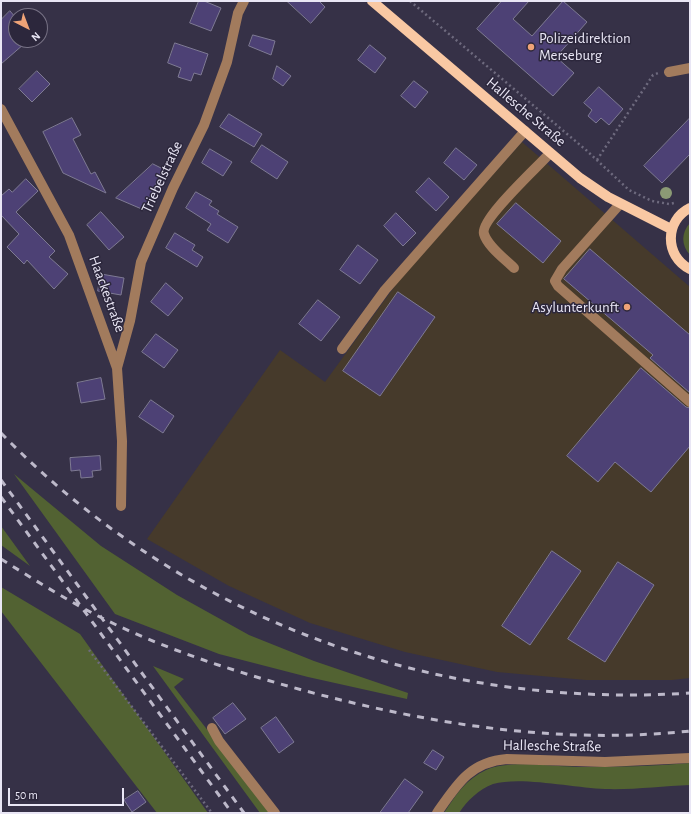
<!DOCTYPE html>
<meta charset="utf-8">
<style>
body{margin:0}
#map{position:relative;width:691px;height:814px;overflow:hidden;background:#363147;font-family:"Alegreya Sans",sans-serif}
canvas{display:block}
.frame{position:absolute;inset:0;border:2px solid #e9e6f5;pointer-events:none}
.north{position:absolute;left:8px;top:8px;width:40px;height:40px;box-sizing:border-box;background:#2c273c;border:1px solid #787386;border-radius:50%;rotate:138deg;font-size:11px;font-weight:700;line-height:16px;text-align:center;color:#e9e6f5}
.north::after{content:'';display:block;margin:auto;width:14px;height:18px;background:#efa377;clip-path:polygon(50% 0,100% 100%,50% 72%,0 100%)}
.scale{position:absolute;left:8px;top:788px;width:116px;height:18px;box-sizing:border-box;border:2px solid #e9e6f5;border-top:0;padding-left:5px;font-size:12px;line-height:14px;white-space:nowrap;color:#e9e6f5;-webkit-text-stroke:3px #2c273c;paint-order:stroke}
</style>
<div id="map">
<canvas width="691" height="814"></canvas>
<div class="frame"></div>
<div class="north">N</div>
<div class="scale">50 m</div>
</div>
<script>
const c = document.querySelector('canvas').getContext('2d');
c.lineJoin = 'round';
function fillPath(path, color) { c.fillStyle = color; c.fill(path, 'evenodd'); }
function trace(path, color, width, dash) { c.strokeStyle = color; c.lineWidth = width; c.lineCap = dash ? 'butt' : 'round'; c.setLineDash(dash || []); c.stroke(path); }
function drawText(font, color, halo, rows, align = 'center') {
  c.font = font + ' "Alegreya Sans",sans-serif'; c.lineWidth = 3; c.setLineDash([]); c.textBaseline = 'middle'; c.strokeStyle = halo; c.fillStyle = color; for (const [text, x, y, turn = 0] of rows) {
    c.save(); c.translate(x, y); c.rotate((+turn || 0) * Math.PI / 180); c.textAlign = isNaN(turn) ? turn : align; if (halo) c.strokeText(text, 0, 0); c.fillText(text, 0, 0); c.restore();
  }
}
fillPath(new Path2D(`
 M522,142L690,287V678L672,680H586L497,672L405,652L310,623L229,586L147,539L280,350L325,382L400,279Z`), '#463a2b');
fillPath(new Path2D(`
 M690,223V255C681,245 681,233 690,223Z
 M14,474L101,546L177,595L249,635L314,661L408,693L407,699L308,677L219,654L115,614Z
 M1,526L30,566L1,545Z
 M1,587L80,634L208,813H157L1,611Z
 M153,666L184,679L174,687L272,813H260Z
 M690,763V785C662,786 633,790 605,789C574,788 521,776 493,784C479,789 467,801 459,813H444C455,796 466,779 486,770C508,759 557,767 583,767C619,767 654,766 690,763Z`), '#526232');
const building = new Path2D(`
 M199,1H204L221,8L211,31L190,23Z
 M287,1H319L325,7L311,23Z
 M502,1H529L513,19L532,36L563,1L587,22L556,57L574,73L553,96L477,29Z
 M10,11L16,18V40H20L24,44L1,64V20Z
 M253,35L275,41L271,55L249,46Z
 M175,43L208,54L201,75L194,73L191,81L178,77L181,68L168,63Z
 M370,45L386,58L375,73L358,60Z
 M277,66L291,76L283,86L273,79Z
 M37,71L50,84L32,102L19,89Z
 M414,81L428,92L415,108L401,96Z
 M599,87L623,109L609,125L601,118L596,123L588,116L592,110L584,103Z
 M229,114L262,134L254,147L220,127Z
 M72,118L81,135L73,139L91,174L95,172L106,193L63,173L43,132Z
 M690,118V154L662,183L644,166Z
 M262,145L288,162L277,179L251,162Z
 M456,148L477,165L464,180L444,163Z
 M210,149L232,162L223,176L202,163Z
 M153,164L163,169L144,210L116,198Z
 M429,178L449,197L436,211L416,192Z
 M26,179L38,191L16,212L55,251L49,257L68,274L54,289L27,260L24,264L7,247L19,234L1,215V196L9,189L12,192Z
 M196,192L212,201L209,205L219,211L217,214L238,227L228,243L207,230L211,224L186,208Z
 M516,203L561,241L543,263L497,224Z
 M101,212L124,237L109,250L87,225Z
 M396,213L416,233L403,246L384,226Z
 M175,233L195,245L192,250L203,257L197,267L166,248Z
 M358,245L378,260L360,284L340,270Z
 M590,249L690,335V393L650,358L653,355L564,279Z
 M101,274L124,278L121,295L98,291Z
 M166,283L183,298L168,316L151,302Z
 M398,292L435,317L380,396L343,371Z
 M318,300L340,317L321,341L299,324Z
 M156,334L178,350L164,368L142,352Z
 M641,368L686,407L690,408V446L651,492L615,462L598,482L567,456Z
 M101,378L105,399L81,403L77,383Z
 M151,400L174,416L163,433L139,417Z
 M100,456L101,470L92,471L93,477L81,478L80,470L71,471L70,458Z
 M552,551L581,571L530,645L502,626Z
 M618,562L654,585L605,662L568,639Z
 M233,703L246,719L225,734L213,718Z
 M276,717L294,742L279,753L261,728Z
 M433,750L444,757L436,770L424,763Z
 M405,779L423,792L408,813H380Z
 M138,791L146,802L132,812L124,800Z`);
fillPath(building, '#4d4175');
trace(building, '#7e7a93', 1);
trace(new Path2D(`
 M410,1L586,150L629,190L652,201L669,204L674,203
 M597,160L653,75L658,73
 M89,650L212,813`), '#6e6a7e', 2.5, [2, 3]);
trace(new Path2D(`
 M669,72L690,68
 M1,109L69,235L117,368L122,441L121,506
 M620,204L562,269L555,281L558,286L690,402
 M514,268C505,259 488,247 484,234C479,220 539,166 550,153
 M342,349L385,290L525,131
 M117,368L130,321L141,262L173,188L204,125L227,62L238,13L244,1
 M212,728L219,741L275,813
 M437,813C457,784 470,762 507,759L605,762L690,758`), '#a27b5d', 10);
trace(new Path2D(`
 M372,1L580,178L608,197L671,229
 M690,208C665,220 664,256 690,269`), '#f9c8a3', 10);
trace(new Path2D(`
 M1,433C182,619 432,710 690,693
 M1,480L244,813
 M1,497L232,813
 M1,559C33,579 65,599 98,616C163,649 233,671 302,690C429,724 558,745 690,731`), '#bdb9ca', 3, [7, 7]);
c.fillStyle = '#8b9a75';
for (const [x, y] of [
 [666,193]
]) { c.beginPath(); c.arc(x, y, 6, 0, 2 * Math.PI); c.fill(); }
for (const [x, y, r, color] of [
 [531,47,4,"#efa377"],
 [627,307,4,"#efa377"]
]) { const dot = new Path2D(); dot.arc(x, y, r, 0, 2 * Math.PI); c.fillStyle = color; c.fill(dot); trace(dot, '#2c273c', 1.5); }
drawText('15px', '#e9e6f5', '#2c273c', [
 ["Polizeidirektion",539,38],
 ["Merseburg",539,55],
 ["Asylunterkunft",619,307,"right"]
], 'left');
drawText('15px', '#e9e6f5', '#2c273c', [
 ["Hallesche Straße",526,112,40],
 ["Triebelstraße",162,177,-65],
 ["Haackestraße",107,294,70],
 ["Hallesche Straße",552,746,1]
]);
</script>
